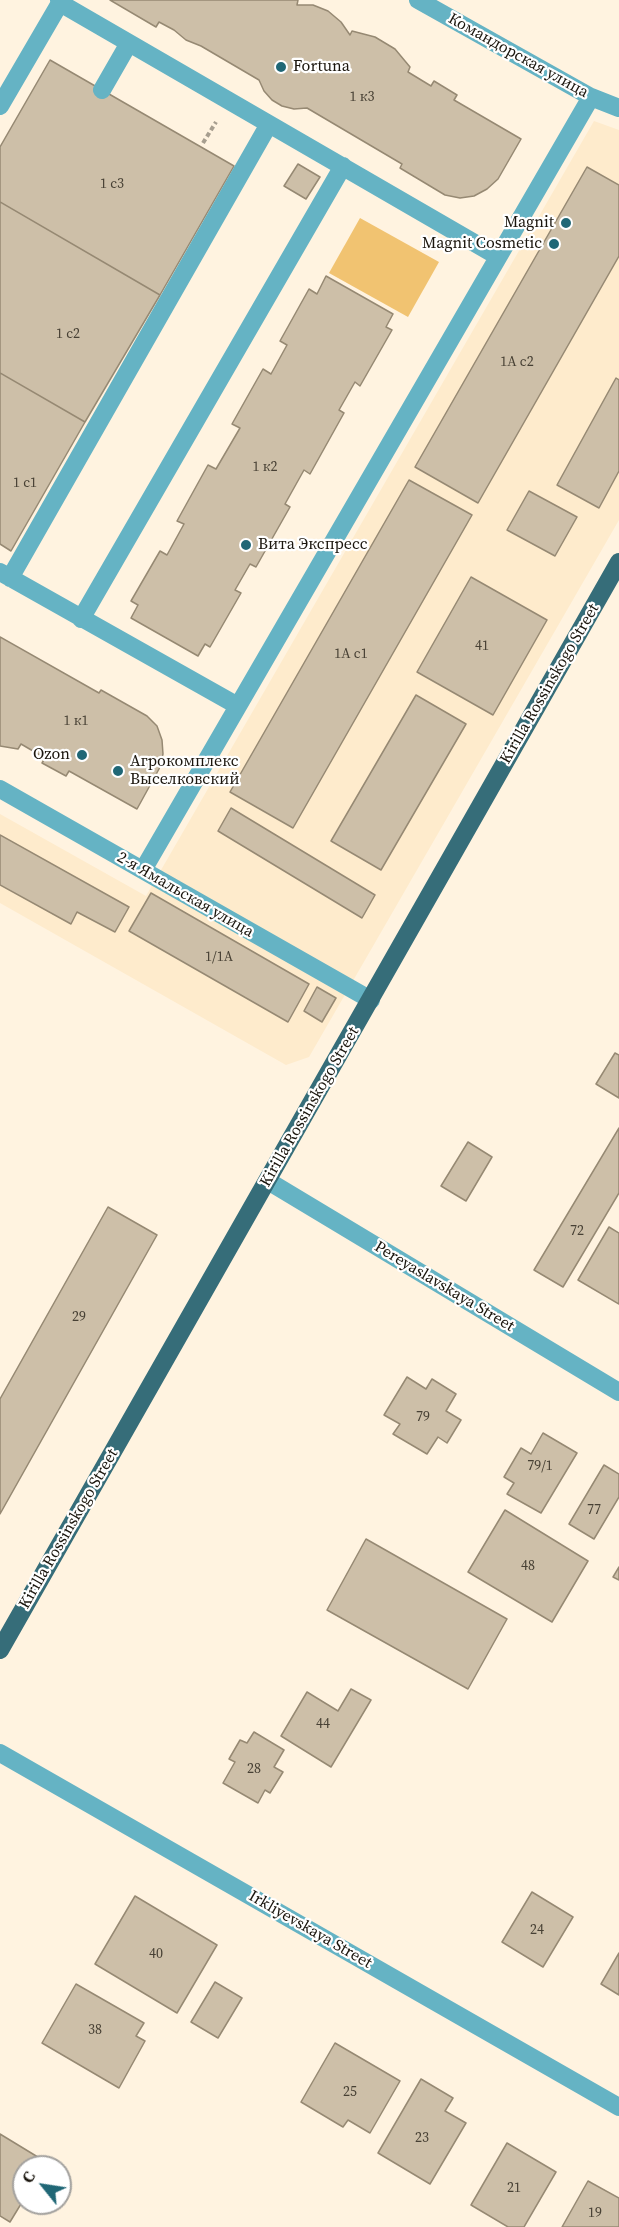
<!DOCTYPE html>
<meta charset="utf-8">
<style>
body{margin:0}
#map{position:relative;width:619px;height:2227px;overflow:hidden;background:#fff3e0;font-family:"Source Serif 4",serif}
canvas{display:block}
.north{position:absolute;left:12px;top:2155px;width:60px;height:60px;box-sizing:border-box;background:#fff;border:2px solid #a3a19e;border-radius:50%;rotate:300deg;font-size:16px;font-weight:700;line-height:24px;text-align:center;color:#1a150d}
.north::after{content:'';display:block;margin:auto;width:21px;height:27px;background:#206776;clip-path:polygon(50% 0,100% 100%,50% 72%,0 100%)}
</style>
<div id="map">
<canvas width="619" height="2227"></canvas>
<div class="north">С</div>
</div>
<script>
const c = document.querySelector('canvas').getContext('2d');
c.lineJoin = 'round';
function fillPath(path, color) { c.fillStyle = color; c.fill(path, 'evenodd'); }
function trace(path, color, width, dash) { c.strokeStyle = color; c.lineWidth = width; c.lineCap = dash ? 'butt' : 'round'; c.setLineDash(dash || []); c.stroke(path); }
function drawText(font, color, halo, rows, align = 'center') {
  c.font = font + ' "Source Serif 4",serif'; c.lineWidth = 4.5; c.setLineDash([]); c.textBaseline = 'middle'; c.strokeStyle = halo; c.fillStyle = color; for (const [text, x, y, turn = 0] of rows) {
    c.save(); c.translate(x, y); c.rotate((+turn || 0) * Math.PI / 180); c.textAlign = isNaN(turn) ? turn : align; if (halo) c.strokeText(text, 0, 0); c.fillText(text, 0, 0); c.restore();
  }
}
fillPath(new Path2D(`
 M594,121L619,130V520L309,1057L286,1065L0,903V814L146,896Z`), '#feebcc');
fillPath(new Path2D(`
 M360,218L439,262L408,317L329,273Z`), '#f1c371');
const building = new Path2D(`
 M110,0H298L297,5H313L328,11L341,22L350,35L352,31L375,37L395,49L410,67L408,72L431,86L434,81L457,95L454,100L521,139L498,179L487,189L474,196L460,198L445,195L400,168L402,164L307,108L294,109L282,106L272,100L264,91L259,80L201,46L186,40L174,30L159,22L156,27Z
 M50,60L234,166L160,295L0,202V147Z
 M298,164L320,177L306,199L284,186Z
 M587,167L619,185V256L478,503L415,467Z
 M0,202L160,295L85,422L0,373Z
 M326,276L393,314L386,327L392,330L360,386L355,382L339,410L344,413L310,474L304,470L285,504L290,507L256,567L250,564L235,590L241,593L210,647L205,644L198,656L131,618L138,605L131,601L160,551L167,555L184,524L177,521L208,465L216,469L240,428L232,424L263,369L271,374L287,345L280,341L309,289L317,294Z
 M0,373L85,422L11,551L0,544Z
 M616,378L619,380V471L599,508L557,485Z
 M409,480L472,515L293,828L230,792Z
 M529,491L577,517L555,556L507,530Z
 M471,577L547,620L493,715L417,672Z
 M0,637L99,693L101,690L147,716L157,726L162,740L163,754L159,769L137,809L69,771L66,776L42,763L45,758L21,744L18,749L0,746Z
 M416,695L466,724L381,870L331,841Z
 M231,808L375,895L362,918L218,831Z
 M0,835L129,907L115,932L77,912L71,924L0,885Z
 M151,893L309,984L288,1022L129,931Z
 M317,987L336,998L322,1022L304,1011Z
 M615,1053L619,1055V1098L596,1084Z
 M619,1128V1193L563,1287L534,1270Z
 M468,1142L492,1157L466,1201L441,1186Z
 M108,1207L157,1235L0,1514V1399Z
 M609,1227L619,1233V1304L578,1280Z
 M407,1377L426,1389L432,1379L456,1394L446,1411L461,1420L447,1443L438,1437L427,1454L393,1434L400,1424L384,1415Z
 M543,1433L577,1453L541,1513L507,1494L514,1483L504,1477L521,1448L531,1454Z
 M604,1465L619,1474V1497L594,1539L569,1524Z
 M505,1510L588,1561L552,1622L468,1572Z
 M366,1539L507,1619L468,1689L327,1610Z
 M619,1567V1580L613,1577Z
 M351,1689L371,1700L331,1767L281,1736L307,1692L338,1711Z
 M254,1732L284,1750L274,1767L283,1772L270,1793L265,1790L258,1803L223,1783L235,1762L229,1759L240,1740L247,1743Z
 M532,1892L573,1917L543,1967L502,1942Z
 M135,1896L217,1945L177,2013L95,1964Z
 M619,1953V1995L601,1984Z
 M215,1982L242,1998L218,2038L191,2022Z
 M76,1984L144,2023L136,2036L145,2041L119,2088L42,2043Z
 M335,2043L400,2081L370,2133L348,2120L343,2127L301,2102Z
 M421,2079L453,2098L445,2111L466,2123L430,2184L378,2153Z
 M0,2134L46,2162L44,2167H24V2199L10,2222L0,2216Z
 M507,2143L556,2172L524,2227H508L471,2205Z
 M588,2181L619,2198V2227H562Z`);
fillPath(building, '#cdbfa8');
trace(building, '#968973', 1.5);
trace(new Path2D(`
 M203,143L216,122`), '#a79e8f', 4, [4.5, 3]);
trace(new Path2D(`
 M418,0L591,97L619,108
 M60,3L497,256
 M102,90L129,43
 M0,106L60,3L59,0
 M0,572L238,706
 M10,578L269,124
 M81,619L343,166
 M0,789L371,1000
 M143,870L591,97
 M268,1181L619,1392
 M0,1753L619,2107`), '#65b3c4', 18);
trace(new Path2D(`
 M0,1650L619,562`), '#366d79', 18);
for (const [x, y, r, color] of [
 [281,67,6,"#206776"],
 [566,223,6,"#206776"],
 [554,244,6,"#206776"],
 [246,545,6,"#206776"],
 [82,755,6,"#206776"],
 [118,771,6,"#206776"]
]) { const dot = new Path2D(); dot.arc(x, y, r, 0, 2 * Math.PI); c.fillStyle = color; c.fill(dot); trace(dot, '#fff', 2); }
drawText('14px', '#474034', null, [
 ["1 к3",362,97],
 ["1 с3",112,184],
 ["1 с2",68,334],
 ["1А с2",517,362],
 ["1 к2",265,467],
 ["1 с1",25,483],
 ["41",482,646],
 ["1А с1",351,654],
 ["1 к1",76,721],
 ["1/1А",219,957],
 ["72",577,1231],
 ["29",79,1317],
 ["79",423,1417],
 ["79/1",540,1466],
 ["77",594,1510],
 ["48",528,1566],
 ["44",323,1724],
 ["28",254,1769],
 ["24",537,1930],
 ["40",156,1954],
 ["38",95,2030],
 ["25",350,2092],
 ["23",422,2138],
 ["21",514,2188],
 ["19",595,2213]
]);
drawText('16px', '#1a150d', '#fff', [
 ["Командорская улица",518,56,29],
 ["Kirilla Rossinskogo Street",550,684,-60],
 ["2-я Ямальская улица",185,895,30],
 ["Kirilla Rossinskogo Street",310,1107,-60],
 ["Pereyaslavskaya Street",444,1287,31],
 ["Kirilla Rossinskogo Street",69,1529,-60],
 ["Irkliyevskaya Street",310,1930,30]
]);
drawText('16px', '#1a150d', '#fff', [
 ["Fortuna",293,67],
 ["Magnit",554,223,"right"],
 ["Magnit Cosmetic",542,244,"right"],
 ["Вита Экспресс",258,545],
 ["Ozon",70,755,"right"],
 ["Агрокомплекс",130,762],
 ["Выселковский",130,780]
], 'left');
</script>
